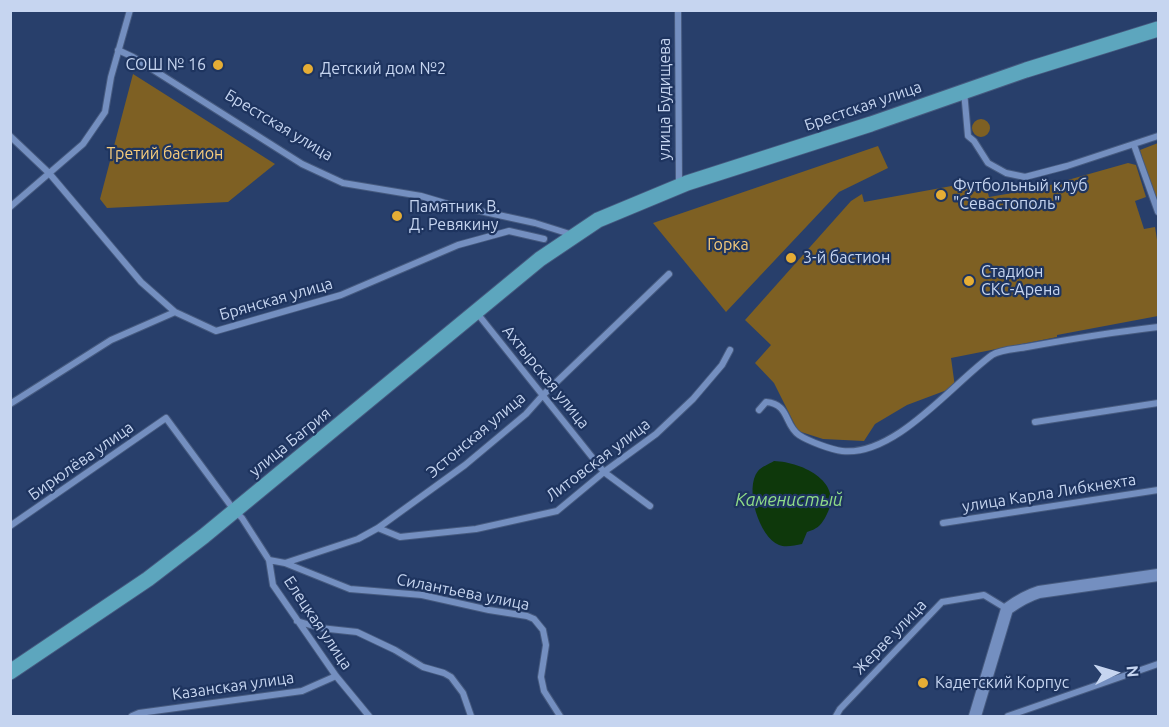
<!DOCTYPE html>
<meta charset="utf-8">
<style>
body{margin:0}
#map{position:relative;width:1169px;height:727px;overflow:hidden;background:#283f6b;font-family:Ubuntu,sans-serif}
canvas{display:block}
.frame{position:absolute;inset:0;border:12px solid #c6d5f0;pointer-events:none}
.north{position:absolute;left:1085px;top:643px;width:60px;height:60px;-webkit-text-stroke:4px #1e345f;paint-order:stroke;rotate:85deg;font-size:16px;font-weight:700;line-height:24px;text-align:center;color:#c6d5f0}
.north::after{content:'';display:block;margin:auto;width:21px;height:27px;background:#c6d5f0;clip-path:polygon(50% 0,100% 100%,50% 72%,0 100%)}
</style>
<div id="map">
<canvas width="1169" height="727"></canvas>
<div class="frame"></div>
<div class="north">N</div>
</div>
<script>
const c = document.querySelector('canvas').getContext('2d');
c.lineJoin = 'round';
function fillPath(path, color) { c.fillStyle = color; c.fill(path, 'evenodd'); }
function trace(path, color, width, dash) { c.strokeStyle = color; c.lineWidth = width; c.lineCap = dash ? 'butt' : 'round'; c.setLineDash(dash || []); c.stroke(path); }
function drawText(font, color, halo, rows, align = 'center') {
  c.font = font + ' Ubuntu,sans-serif'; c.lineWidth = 4.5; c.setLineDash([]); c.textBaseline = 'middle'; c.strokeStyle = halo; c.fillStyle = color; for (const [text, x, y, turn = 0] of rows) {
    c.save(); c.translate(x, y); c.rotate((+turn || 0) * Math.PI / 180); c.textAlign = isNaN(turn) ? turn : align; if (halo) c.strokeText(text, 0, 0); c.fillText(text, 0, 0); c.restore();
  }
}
fillPath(new Path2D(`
 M133,74L275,164L228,202L107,208L100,199Z
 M972 128a9 9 0 1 1 18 0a9 9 0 1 1-18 0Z
 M1158,143V212L1140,150Z
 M878,146L888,168L839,192L726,312L653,223Z
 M1128,163L1136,165L1146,197L1135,201L1144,229L1155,227L1158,246V316L1057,335V337L951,358L955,387L907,405L875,424L864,441L823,439L798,431L774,383L755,363L771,345L745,320L851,201L862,194L864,202L968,183L970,192L987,190L989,197L1036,189Z`), '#7e6023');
fillPath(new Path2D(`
 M774,461C803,462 847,483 825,518C820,526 817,529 807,532L802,544C795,545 786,548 779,545C759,537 744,488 758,471C761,467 769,464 774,461Z`), '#0e380b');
const minor = new Path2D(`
 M678,10L679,184
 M118,50L133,57L302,164L343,183L421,196L448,204L535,223L573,235
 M964,91L968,136L974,141L988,163L1006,173L1025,177L1067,166L1158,136
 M10,136L49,173L141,282L175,312L216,331L341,295L458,245L509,231L544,239
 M1134,145L1158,212
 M10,207L83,144L105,112L111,77L130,10
 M477,313L604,472L650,506
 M10,404L111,340L175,312
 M759,410L766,402C790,404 784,425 799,435C808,441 832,450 842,451C895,457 952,384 992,355C1001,349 1017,349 1027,347C1071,339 1114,332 1158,327
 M1035,422L1158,403
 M943,523L1158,490
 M10,526L166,418L234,510L242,518L269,560L273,585L336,676L369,716
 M378,528L400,537L476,529L557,511L604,472L656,434L693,399L722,365L730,350
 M269,560L285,563L358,539L378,528L465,465L526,414L543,395L669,274
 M285,563L350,589L422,595L489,610L527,616L534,619L543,630L546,645L541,677L544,691L560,716
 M297,621L320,628L357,632L395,650L423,667L444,673L451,677L463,693L471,716
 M132,716L139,713L302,691L336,676
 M836,716L840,709L942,602L984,595L1007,609
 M1008,716L1158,664`);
const secondary = new Path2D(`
 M975,716L1007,609C1018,601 1026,596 1039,592L1158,575`);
const primary = new Path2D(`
 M10,672L148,579L204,536L540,259L598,220L687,183L871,124L1026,70L1158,29`);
trace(minor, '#465a7f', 8);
trace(secondary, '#465a7f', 14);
trace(primary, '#465a7f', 17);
trace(minor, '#748fc0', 6);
trace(secondary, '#748fc0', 12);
trace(primary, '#5da6be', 15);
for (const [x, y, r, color] of [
 [218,65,6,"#e5ad35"],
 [308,69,6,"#e5ad35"],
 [941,195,6,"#e5ad35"],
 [397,216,6,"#e5ad35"],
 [791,258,6,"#e5ad35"],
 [969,281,6,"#e5ad35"],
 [923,683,6,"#e5ad35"]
]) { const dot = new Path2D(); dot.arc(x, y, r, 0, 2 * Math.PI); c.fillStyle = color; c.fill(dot); trace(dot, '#1e345f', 2); }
drawText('16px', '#c6d5f0', '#1e345f', [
 ["СОШ № 16",206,65,"right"],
 ["Детский дом №2",320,69],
 ["Футбольный клуб",953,186],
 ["\"Севастополь\"",953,204],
 ["Памятник В.",409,207],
 ["Д. Ревякину",409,225],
 ["3-й бастион",803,258],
 ["Стадион",981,272],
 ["СКС-Арена",981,290],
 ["Кадетский Корпус",935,683]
], 'left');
drawText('16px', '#c6d5f0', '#1e345f', [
 ["улица Будищева",665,99,-90],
 ["Брестская улица",863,106,-19],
 ["Брестская улица",279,125,31],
 ["Брянская улица",276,299,-16],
 ["Ахтырская улица",546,377,51],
 ["Эстонская улица",476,435,-40],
 ["улица Багрия",290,442,-39],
 ["Литовская улица",598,460,-37],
 ["Бирюлёва улица",81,461,-35],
 ["улица Карла Либкнехта",1049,493,-9],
 ["Силантьева улица",463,592,11],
 ["Елецкая улица",318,623,56],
 ["Жерве улица",890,637,-46],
 ["Казанская улица",233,686,-8]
]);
drawText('16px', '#f7cc7c', '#1e345f', [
 ["Третий бастион",165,154],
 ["Горка",728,245]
]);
drawText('italic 18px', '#8fdb87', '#1e345f', [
 ["Каменистый",789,500]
]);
</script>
